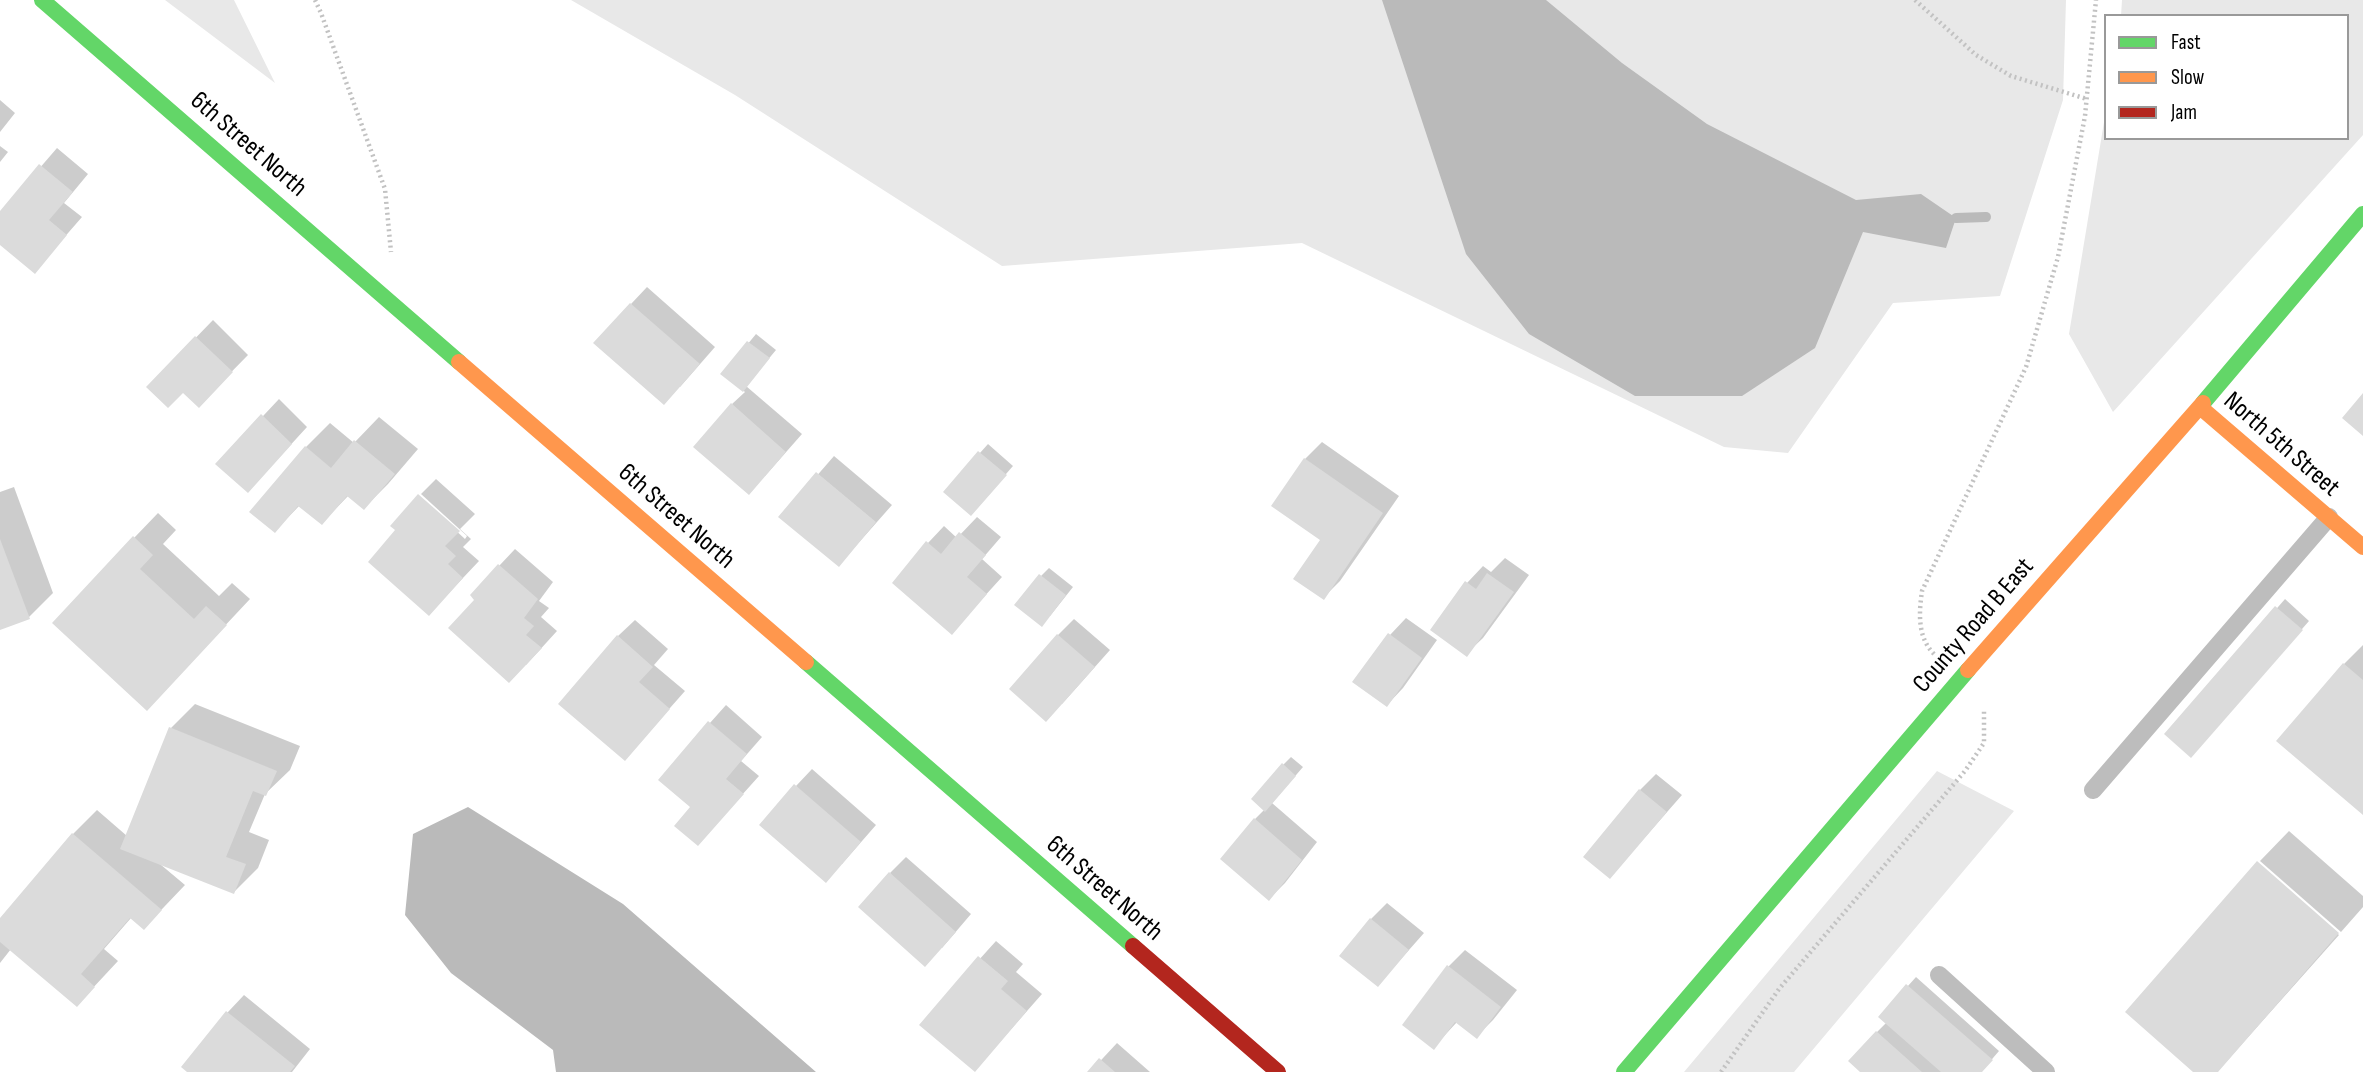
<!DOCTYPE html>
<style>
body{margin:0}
#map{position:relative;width:2363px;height:1072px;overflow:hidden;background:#fff;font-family:"Sofia Sans Condensed",sans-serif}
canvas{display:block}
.legend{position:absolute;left:2104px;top:14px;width:245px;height:126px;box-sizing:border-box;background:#fff;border:2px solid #999;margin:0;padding:9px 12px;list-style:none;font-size:21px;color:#000}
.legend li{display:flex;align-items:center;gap:14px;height:35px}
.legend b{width:35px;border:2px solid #999}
</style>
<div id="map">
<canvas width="2363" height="1072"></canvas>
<ul class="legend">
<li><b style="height:9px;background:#63d668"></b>Fast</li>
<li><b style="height:9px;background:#ff974d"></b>Slow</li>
<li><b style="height:9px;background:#b3261e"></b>Jam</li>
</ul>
</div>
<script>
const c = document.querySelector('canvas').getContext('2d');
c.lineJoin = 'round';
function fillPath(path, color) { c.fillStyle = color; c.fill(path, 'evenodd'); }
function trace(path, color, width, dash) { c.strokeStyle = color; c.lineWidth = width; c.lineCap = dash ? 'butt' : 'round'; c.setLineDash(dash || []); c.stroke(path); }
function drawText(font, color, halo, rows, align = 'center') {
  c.font = font + ' "Sofia Sans Condensed",sans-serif'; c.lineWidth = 5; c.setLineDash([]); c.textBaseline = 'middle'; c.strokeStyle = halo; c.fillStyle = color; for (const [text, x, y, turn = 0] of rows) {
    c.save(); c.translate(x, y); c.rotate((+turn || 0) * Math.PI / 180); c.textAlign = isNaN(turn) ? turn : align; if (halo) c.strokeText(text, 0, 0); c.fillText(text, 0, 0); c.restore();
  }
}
fillPath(new Path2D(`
 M165,0H234L275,83Z
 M571,0H2066L2063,100L2000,296L1893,303L1788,453L1724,447L1302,243L1002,266L735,95Z
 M2122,0H2363V135L2113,412L2069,334L2106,110V138H2347V16H2121Z
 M1937,771L2014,811L1794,1072H1684Z`), '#e8e8e8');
fillPath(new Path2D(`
 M1382,0H1546L1622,63L1707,124L1856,200L1921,194L1956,218L1946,248L1863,232L1815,348L1742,396H1635L1529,334L1466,254Z
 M468,807L623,904L816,1072H556L553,1050L451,973L405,915L413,834Z`), '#bababa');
fillPath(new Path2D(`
 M0,100L15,113L0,132Z
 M0,146L8,152L0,162Z
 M57,148L88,174L64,203L82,217L35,271L0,243V214Z
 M647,287L715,347L680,387L631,304Z
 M213,320L248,355L199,405L183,391L148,387Z
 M756,334L776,350L746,386L802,434L765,476L732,404L745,392L723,374Z
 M279,399L307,427L264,474L218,464Z
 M379,417L418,449L388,484L364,508L349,495L322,523L300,505L275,531L306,447L330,423L354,443Z
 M1322,442L1399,496L1340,581L1324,597L1322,539L1305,459Z
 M988,444L1013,466L978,506L945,492Z
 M834,456L892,505L839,565L781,517Z
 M436,479L475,514L460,529L471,539L463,547L479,561L429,614L397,530L418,496L465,539L467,536L421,494Z
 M14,487L53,593L29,617L0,628V492Z
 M158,513L176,530L163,544L219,596L232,583L250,599L147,709L134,538Z
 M977,517L1001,537L982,559L1002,577L952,632L928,543L944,526L957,538Z
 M515,549L553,582L539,601L549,608L541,617L557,631L526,665L477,600L499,566Z
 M1505,558L1529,575L1483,638L1466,654L1467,583L1483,566L1491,572Z
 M1049,568L1073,587L1050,616L1041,576Z
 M2285,599L2309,621L2199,747L2167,734Z
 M1406,618L1437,640L1403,688L1387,705L1390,635Z
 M1074,619L1110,650L1062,704L1058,635Z
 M635,620L668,649L654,665L685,691L625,759L618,636Z
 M2363,645V813L2344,664Z
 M195,704L300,746L290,770L265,794L249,832L269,840L258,868L234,892L160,864L185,885L144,928L131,918L104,949L118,961L77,1005L11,949L0,963V920L73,834L97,810L127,836L171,728Z
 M726,705L762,737L741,761L759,776L698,844L693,807L660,779Z
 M1291,757L1303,767L1272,803L1317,842L1285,883L1269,899L1255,819L1265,809L1283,765Z
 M812,769L876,825L842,864L796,786Z
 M1656,774L1682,795L1610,877L1640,790Z
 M2289,831L2363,896V907L2341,932L2260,861Z
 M906,857L971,914L942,948L890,873Z
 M2258,864L2339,935L2217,1072H2196Z
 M1387,903L1424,933L1378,985L1371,919Z
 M996,941L1023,964L1016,972L1042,994L975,1070L921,1024Z
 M1465,950L1517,990L1493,1020L1477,1036L1457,1022L1434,1047L1404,1025L1449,966Z
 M1916,977L1999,1051L1981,1072H1863L1877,1032L1887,1022L1881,1016Z
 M244,995L310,1049L292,1072H190L184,1067L228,1012Z
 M1117,1043L1150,1072H1090Z`), '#0003');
trace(new Path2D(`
 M1956,218L1986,217`), '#bababa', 10);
fillPath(new Path2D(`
 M39,164L73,192L49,220L67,235L35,274L0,245V211Z
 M630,303L700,364L664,405L593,343Z
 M195,336L233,372L199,408L183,393L168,408L146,387Z
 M747,341L770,358L743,392L720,374Z
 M2363,393V436L2342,418Z
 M731,403L786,452L749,495L693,447Z
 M261,414L292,444L248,493L215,464Z
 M354,440L395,474L364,510L347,496L322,525L298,506L275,533L249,512L305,446L331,468Z
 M978,451L1007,475L971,516L943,492Z
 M1304,458L1383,513L1324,600L1293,579L1320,540L1271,506Z
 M816,472L876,522L839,567L778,517Z
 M418,494L460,531L445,546L456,556L448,564L463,578L429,616L368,562L395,530L390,526Z
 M959,532L986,555L967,577L987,594L952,635L892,583L926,541L941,554Z
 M133,536L153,555L140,569L194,619L206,606L227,625L147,711L52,623Z
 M0,539L30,619L0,630Z
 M498,564L538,599L524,618L534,626L526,635L542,648L509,683L448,628L474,600L470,595Z
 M1487,573L1514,592L1467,657L1430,630L1465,581L1476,589Z
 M1039,574L1066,595L1042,627L1014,605Z
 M2275,606L2303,630L2191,758L2164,734Z
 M1388,633L1422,658L1387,707L1352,682Z
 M1057,634L1095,667L1046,722L1009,689Z
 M617,635L653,667L639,682L670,709L625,761L558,704Z
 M2343,663L2363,680V815L2276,741Z
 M708,721L747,754L726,779L744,794L698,846L674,826L690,807L658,780Z
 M169,727L277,771L266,796L253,791L226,857L246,864L234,894L120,849Z
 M1282,763L1296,776L1265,812L1251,799Z
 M794,784L861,842L826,883L759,825Z
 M1639,789L1667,812L1610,879L1583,857Z
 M1254,818L1302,860L1269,901L1220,859Z
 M72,833L162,910L144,930L130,918L81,974L95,987L77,1007L0,942V918Z
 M2257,861L2339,933L2218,1072H2193L2125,1012Z
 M889,872L956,932L925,967L858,907Z
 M1370,918L1409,950L1378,987L1339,956Z
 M978,956L1008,981L1001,989L1027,1011L975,1072L919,1025Z
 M1447,965L1501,1007L1477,1039L1455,1022L1434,1050L1402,1025Z
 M1906,984L1993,1060L1982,1072H1941L1878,1017Z
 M226,1011L295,1066L290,1072H187L181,1067Z
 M1876,1031L1922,1072H1860L1848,1061Z
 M1099,1058L1115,1072H1087Z`), '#dbdbdb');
trace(new Path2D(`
 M315,0L321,13L385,189L391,252
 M1915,0L1976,55L2011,76L2087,99
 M1934,654C1917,637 1919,612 1922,591L2026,367L2058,257L2085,116L2096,0
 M1721,1072L1779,989L1965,771L1984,743V710`), '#c2c2c2', 4.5, [2, 3.5]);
trace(new Path2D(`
 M2093,790L2329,517
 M1939,975L2046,1072`), '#bdbdbd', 18);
trace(new Path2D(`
 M42,0L459,362
 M2203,403L2363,214
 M806,662L1133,946
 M1624,1072L1968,670`), '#63d668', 16);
trace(new Path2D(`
 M459,362L806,662
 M2200,407L2363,547
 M1968,670L2203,403`), '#ff974d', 16);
trace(new Path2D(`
 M1133,946L1278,1072`), '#b3261e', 16);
drawText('26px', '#000', '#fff', [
 ["6th Street North",248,145,41],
 ["North 5th Street",2281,445,41],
 ["6th Street North",676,517,41],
 ["County Road B East",1974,626,-49],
 ["6th Street North",1104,889,41]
]);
</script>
